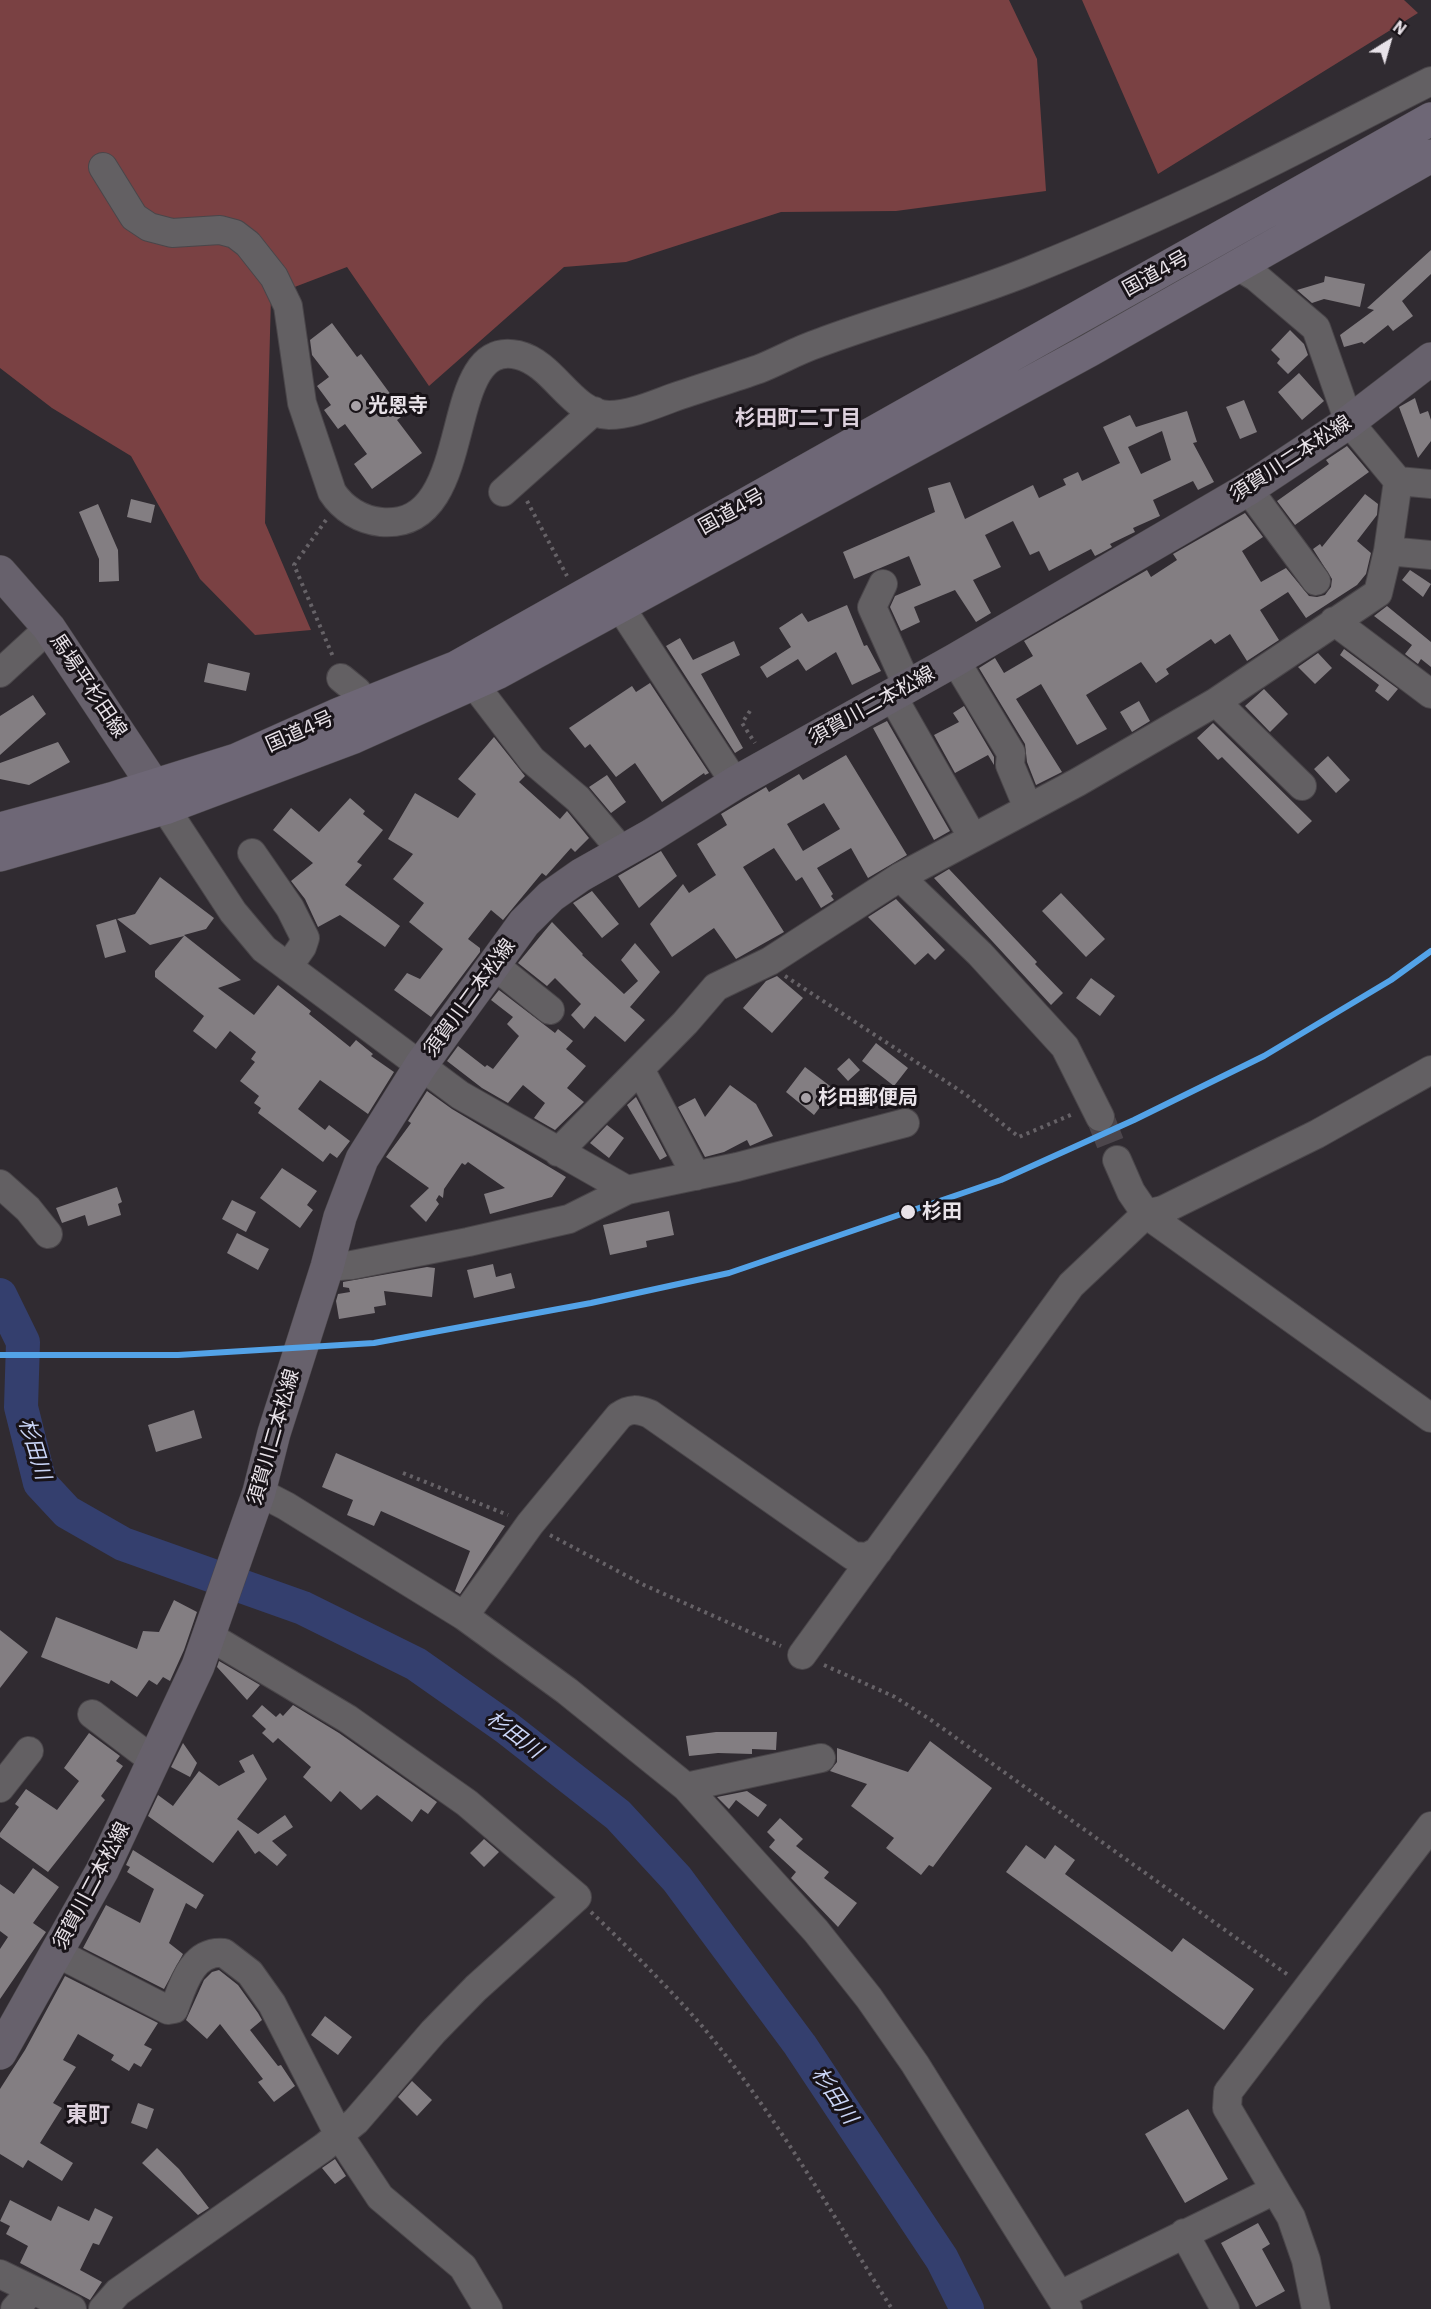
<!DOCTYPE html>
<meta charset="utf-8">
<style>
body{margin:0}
#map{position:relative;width:1431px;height:2309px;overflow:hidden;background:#302b31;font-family:"IBM Plex Sans",sans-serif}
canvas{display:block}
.north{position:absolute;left:1359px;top:12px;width:60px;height:60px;-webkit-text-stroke:4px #181318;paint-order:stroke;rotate:37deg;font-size:16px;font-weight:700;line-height:24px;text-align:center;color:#e8e2e8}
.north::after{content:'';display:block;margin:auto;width:21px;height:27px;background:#e8e2e8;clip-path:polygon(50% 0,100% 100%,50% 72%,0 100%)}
</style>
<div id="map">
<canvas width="1431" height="2309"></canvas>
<div class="north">N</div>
</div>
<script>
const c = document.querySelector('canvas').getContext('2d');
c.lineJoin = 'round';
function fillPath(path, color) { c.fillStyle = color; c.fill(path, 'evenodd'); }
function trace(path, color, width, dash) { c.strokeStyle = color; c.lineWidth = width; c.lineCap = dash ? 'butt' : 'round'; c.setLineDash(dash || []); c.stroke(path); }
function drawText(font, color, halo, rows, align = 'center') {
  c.font = font + ' "IBM Plex Sans","Noto Sans JP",sans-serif'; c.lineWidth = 6; c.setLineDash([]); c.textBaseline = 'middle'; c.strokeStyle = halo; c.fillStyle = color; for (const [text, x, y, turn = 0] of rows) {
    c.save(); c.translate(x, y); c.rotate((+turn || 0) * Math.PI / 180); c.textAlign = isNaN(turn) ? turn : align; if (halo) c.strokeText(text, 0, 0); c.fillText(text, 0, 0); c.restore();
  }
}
fillPath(new Path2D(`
 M0,0H1009L1037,59L1046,191L896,211L781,212L626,262L564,267L429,386L347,267L271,296L265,523L311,630L255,635L200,579L131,456L52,408L0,368Z
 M1082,0H1404L1418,13L1158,174Z`), '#7a4143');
trace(new Path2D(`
 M0,1295L23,1342L21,1407L40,1483L67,1512L123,1544L303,1608L416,1664L507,1728L618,1815L677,1879L800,2045L942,2259L967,2309`), '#343f6e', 34);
fillPath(new Path2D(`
 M1431,250V274L1402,301L1413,316L1393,331L1388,325L1364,344L1362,342L1344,347L1340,335L1374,310L1367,308Z
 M1325,276L1365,284L1360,307L1324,299L1312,303L1297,290L1324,282Z
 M332,323L357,357L361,354L405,414L397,420L422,453L372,489L354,464L367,454L345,424L338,429L324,410L331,405L317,386L329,377L312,355L310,340Z
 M1290,330L1304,344L1308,355L1288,374L1277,363L1280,359L1271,350Z
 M1299,373L1324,401L1302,420L1278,392Z
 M1415,398L1420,414L1428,411L1431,420V441L1418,458L1399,407Z
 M1244,400L1257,432L1240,439L1226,407Z
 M1187,411L1197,442L1193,443L1214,482L1198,490L1193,481L1153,500L1160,516L1133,528L1135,532L1110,544L1112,547L1101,553L1095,556L1091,549L1049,571L1039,551L1030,555L1013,521L985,535L1001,567L973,580L991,613L976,622L955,590L914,607L920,622L901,631L890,607L895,596L921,585L909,556L854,579L843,552L935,512L928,488L950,482L965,519L1033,485L1039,498L1066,485L1063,479L1078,472L1082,481L1120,463L1103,427L1130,415L1136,427ZM1162,431L1171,460L1141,474L1128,447Z
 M1347,446L1369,472L1295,525L1277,501L1329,464L1326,460Z
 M1365,494L1378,504L1377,515L1357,541L1371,553L1366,574L1357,585L1306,618L1288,592L1260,610L1279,640L1247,661L1230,634L1215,644L1211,639L1166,669L1169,674L1156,683L1141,662L1086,695L1107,729L1077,745L1041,684L1016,699L1062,772L1036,785L1027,762L1025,744L979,668L995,658L1004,673L1033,656L1024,641L1147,570L1151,577L1177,560L1173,554L1245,513L1263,537L1242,551L1261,582L1286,568L1309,596L1317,597L1325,595L1331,587L1332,579L1313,549L1320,544L1322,547Z
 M131,499L155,505L151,523L127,517Z
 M98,504L118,550L119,581L99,582V559L79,512Z
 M1410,570L1431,584L1423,597L1402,580Z
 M847,605L864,646L867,645L881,671L852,685L836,652L806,671L798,659L767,678L760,667L791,647L779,628L802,613L808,622Z
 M1387,606L1431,642V667L1421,659L1418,664L1405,654L1412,645L1374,616Z
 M680,638L693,660L734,641L740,655L701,674L743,748L735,753L666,646Z
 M1344,649L1398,689L1388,701L1375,691L1379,685L1340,655Z
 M1318,653L1332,668L1315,684L1298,667Z
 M208,663L250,673L246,691L204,682Z
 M650,683L709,773L705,775L704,773L662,802L635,763L616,777L590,744L585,748L569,728L632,686L636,692Z
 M1264,689L1288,714L1270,732L1245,706Z
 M33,695L46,714L0,755V716Z
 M1139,701L1150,721L1132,732L1120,712Z
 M964,706L994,757V765L988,755L955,773L934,735L959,722L953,713Z
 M887,721L950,831L934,840L873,728Z
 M1213,723L1312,821L1298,834L1222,757L1218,760L1197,738Z
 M494,737L525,776L519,782L560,819L567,811L589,838L575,852L571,848L546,876L542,873L503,920L491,910L468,939L480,948V952L431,1017L394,990L407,973L420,979L443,949L409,922L424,903L393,879L413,854L388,839L415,793L458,818L476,794L458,779Z
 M58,742L70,762L29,785L0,779V763Z
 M846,755L907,855L868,878L851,848L817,868L833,894L831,896L834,900L821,908L802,877L796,881L774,848L743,867L784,932L736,959L714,928L672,957L650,924L683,884L689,893L716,875L697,844L727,825L721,814L766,787L769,792L799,774L803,780ZM824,803L840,829L803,851L787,824Z
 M1328,756L1350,780L1336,793L1314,769Z
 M607,775L626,802L611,813L589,787Z
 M350,798L365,811L363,814L383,830L357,862L362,865L345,885L400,926L385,947L340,915L318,927L305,899L291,881L313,863L273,830L291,808L319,832Z
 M661,851L677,876L639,908L618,876Z
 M949,869L1037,962L1035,964L1063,993L1051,1005L934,878Z
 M160,877L214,918L206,929L184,935L241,980L218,988L254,1015L278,985L311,1011L309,1014L350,1047L356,1040L373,1054L371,1056L394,1072L368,1114L320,1080L298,1109L325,1130L329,1125L350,1141L337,1158L330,1153L323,1162L258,1113L261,1108L254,1103L259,1096L240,1081L255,1062L251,1059L256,1052L230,1031L216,1049L193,1031L204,1016L155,977V971L184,936L150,945L117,919L135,914Z
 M592,891L619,924L602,938L573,903Z
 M1061,893L1105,939L1086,957L1042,911Z
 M896,899L945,950L935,960L928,953L915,965L868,917Z
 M116,919L126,952L105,958L96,925Z
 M552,922L583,954L582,955L624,994L638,981L621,960L635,943L660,972L630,1007L645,1020L625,1042L595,1016L584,1029L571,1015L581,1004L555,978L547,986L518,963Z
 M777,976L803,998L772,1033L743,1008L766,981Z
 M1091,978L1115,996L1100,1016L1076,998Z
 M499,990L555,1033L558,1029L573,1041L566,1049L586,1066L567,1088L584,1102L555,1130L534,1118L545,1103L523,1085L508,1103L482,1088L447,1061L458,1046L485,1067L487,1065L493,1069L519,1036L507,1024L513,1017L491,1000Z
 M876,1043L908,1068L894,1086L862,1061Z
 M849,1058L860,1070L848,1081L837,1069Z
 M805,1067L834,1089L814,1115L786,1092Z
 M730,1085L756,1104L773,1136L750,1146L747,1140L724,1152L705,1157L678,1107L695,1098L705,1117Z
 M427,1091L452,1109L566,1177L552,1197L490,1214L484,1194L505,1188L468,1162L465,1165L462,1163L444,1189L443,1198L439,1195L436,1200L439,1204L426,1222L410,1206L429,1188L386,1157L411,1123L408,1121Z
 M636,1097L667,1156L660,1160L627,1105Z
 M607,1125L624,1138L609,1158L590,1143Z
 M282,1168L317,1191L307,1205L313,1210L300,1228L260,1198Z
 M117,1187L122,1202L118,1204L121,1215L88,1226L85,1215L62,1223L56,1208Z
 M232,1200L256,1212L246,1232L222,1219Z
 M669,1211L674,1235L646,1241L647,1247L610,1255L603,1225Z
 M237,1233L269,1249L258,1270L227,1253Z
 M493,1264L496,1277L511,1273L515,1288L474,1298L467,1270Z
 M427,1267L435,1268L432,1297L384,1291L386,1305L374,1307L375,1313L339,1319L336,1301L338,1294L350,1292L349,1288L343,1287V1282Z
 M194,1410L202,1438L156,1452L148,1425Z
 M336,1453L505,1526L460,1594L455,1591L470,1551L381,1511L374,1526L347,1515L353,1500L322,1487Z
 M174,1600L197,1612L184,1650L170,1681L163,1677L157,1685L149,1680L137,1697L111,1680L109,1684L41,1657L56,1617L137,1649L143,1631L159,1632Z
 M0,1630L28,1652L0,1688Z
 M219,1661L260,1685L247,1700L217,1667Z
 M262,1705L276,1717L280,1713L283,1716L293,1705L339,1733L437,1802L428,1814L421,1809L412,1822L377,1795L361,1810L340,1791L331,1802L303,1777L311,1767L278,1738L273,1743L262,1733L266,1729L252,1716Z
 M716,1732H777L776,1750L752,1749V1754L718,1753L689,1756L686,1736Z
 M89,1733L120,1756L116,1761L123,1766L101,1796L105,1800L48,1872L0,1837V1833L19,1807L15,1804L26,1789L57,1810L79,1781L64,1768Z
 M930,1741L992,1788L933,1867L929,1865L921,1875L886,1848L894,1838L851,1806L867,1784L830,1771L837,1762V1748L908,1772Z
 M183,1743L197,1763L190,1777L171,1767Z
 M253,1754L267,1779L237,1819L258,1834L285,1815L293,1827L272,1841L287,1855L277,1866L259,1851L255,1854L238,1830L213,1863L148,1816L158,1795L173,1806L199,1771L219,1786L245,1772L239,1761Z
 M747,1791L767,1805L758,1817L736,1800L729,1809L717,1797Z
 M780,1818L803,1839L796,1846L829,1872L824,1878L857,1903L838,1927L791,1878L796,1872L769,1847L775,1840L767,1832Z
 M484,1839L499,1852L484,1867L470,1853Z
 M1026,1845L1045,1859L1055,1845L1075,1860L1065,1874L1172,1952L1183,1938L1254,1989L1224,2030L1006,1872Z
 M133,1850L204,1895L196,1909L186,1903L169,1943L183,1954L164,1989L83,1948L106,1905L140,1923L154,1889L127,1872L130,1867L126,1865Z
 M33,1868L59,1887L33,1923L46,1932L0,1999V1949L8,1937L0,1931V1884L14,1894Z
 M219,1970L238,1985L258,2013L262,2020L250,2030L278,2066L281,2065L295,2086L274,2102L258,2082L263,2079L220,2024L207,2039L186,2020L204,1980L212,1972Z
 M65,1976L158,2023L144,2045L152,2049L141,2067L134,2063L129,2071L111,2060L114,2055L78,2034L63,2060L76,2067L53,2103L62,2108L40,2143L73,2163L62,2181L28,2160L23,2168L0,2154V2089L25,2050Z
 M325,2016L352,2037L338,2055L311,2035Z
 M412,2081L432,2100L417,2116L398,2097Z
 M138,2103L154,2109L147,2129L131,2123Z
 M1188,2109L1228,2179L1185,2203L1145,2134Z
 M157,2148L179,2169L209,2208L198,2215L142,2163Z
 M335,2159L346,2176L335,2184L322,2168Z
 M10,2200L51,2221L58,2206L89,2221L95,2208L113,2217L99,2245L93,2243L80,2270L102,2282L90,2300L20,2263L28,2246L6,2234L10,2226L0,2221Z
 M1258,2223L1270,2244L1262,2249L1285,2291L1256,2307L1221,2243Z`), '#837e82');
trace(new Path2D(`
 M1100,1117L1117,1160`), '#4c464c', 28, [28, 14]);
const minor = new Path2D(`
 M103,167L134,217L149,227L172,233L220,230L235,234L248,244L274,277L288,306L302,403L332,492C343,509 361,520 381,522C481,531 437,337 518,355C555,364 571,414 609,415C630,415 653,405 672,398C701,388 730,379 759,369C779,361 798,350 819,343C888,317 960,299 1029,271C1093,245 1158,217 1221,187C1292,153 1361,116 1431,81
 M1239,267L1256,277L1316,328L1349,422L1398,481L1431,484
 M1248,489L1316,581
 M503,492L594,411
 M1388,551L1431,555
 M883,584L872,607L907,685
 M619,605L735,783
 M1334,621L1431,694
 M955,660L1011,753L1010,765L1028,808
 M0,673L49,628
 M341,678L357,691L363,705
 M473,683L532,760L578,799L622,851
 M891,694L973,838
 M1216,702L1302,786
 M165,808L233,912L264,949L460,1095L627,1190
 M252,853L290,908L305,938L302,947L288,967
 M900,877L980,954L1065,1047L1100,1117
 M494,965L550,1010
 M640,1069L696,1176
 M558,1152L685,1023L716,987L770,961L900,877L1078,782L1216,702L1378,593L1388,551L1398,481
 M1117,1160L1131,1192L1146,1214L1431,1418
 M0,1184L28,1209L48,1234
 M327,1267L352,1265L468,1242L569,1219L627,1190L737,1167L905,1123
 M259,1492L286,1506L464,1616L567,1691L686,1787L816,1931L869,1998L915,2064L1068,2309
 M464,1616L530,1524L619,1416C630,1408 637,1409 650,1414L853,1556L867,1557L878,1551
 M802,1655L1071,1285L1146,1214L1163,1210L1317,1134L1431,1070
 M92,1714L154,1761
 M686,1787L821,1758
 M0,1788L29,1751
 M57,1953L168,2010L174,2009C183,1985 192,1950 224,1953L250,1973L272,2004L339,2135L380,2197L463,2267L488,2309
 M1184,2233L1225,2309
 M0,2274L72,2309
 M1060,2295L1275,2190
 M15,2309L31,2291
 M103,2309L118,2292L324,2147L356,2121L433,2032L476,1988L577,1897L467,1803L348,1719L209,1636
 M1316,2309L1306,2260L1291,2217L1227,2108L1228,2092L1431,1826`);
const major = new Path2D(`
 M0,572L49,628L154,786L165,808
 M0,2053L102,1871L198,1666L259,1492L274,1433L327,1267L340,1217L362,1159L421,1065L524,923L551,896L581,875L652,835L735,783L955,660L1248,489L1349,422L1431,359`);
const highway = new Path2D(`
 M0,829L111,799L236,760L339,714L457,667L1431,119
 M0,855L165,808L354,737L497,673L1090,350L1431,156`);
trace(minor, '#4a464a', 30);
trace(major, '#4a464a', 34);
trace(highway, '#4a464a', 34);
trace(new Path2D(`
 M527,501L567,576
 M326,520L294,565L334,659
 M750,711L742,723L755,743
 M785,976L965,1094L1019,1137L1073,1114
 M403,1473L508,1515
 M550,1535L644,1585L781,1646
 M824,1665L895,1697L931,1720L1288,1975
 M591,1912C630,1949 667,1986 702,2026C775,2113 832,2214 892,2309`), '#666267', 4, [3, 4.5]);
trace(minor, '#636063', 28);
trace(major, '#67616c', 33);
trace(highway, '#6e6776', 33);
trace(new Path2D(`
 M0,1355H178L374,1343L591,1303L729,1273L1001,1180L1134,1120L1264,1056L1391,980L1431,951`), '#53a3e8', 6);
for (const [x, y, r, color] of [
 [356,406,6,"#a8a2a8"],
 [806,1098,6,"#a8a2a8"],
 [908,1212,8,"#e8e2e8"]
]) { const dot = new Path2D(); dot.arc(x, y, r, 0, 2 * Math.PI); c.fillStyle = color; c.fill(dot); trace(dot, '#181318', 2); }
drawText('20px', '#e8e2e8', '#181318', [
 ["国道4号",1156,274,-29],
 ["須賀川二本松線",1291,459,-33],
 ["国道4号",732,512,-29],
 ["馬場平杉田線",88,686,56],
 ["須賀川二本松線",872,706,-29],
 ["国道4号",300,732,-24],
 ["須賀川二本松線",470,998,-54],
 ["須賀川二本松線",274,1437,-74],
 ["須賀川二本松線",92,1886,-62]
]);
drawText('bold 20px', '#e8e2e8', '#181318', [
 ["光恩寺",368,406],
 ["杉田郵便局",818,1098]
], 'left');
drawText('bold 20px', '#e8e2e8', '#181318', [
 ["杉田",922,1212]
], 'left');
drawText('bold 21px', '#ddd1dd', '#181318', [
 ["杉田町二丁目",798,419]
]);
drawText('italic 21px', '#cad5f7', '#181318', [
 ["杉田川",34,1449,73],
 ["杉田川",514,1735,37],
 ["杉田川",834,2096,56]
]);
drawText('bold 22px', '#ddd1dd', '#181318', [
 ["東町",88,2116]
]);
</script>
